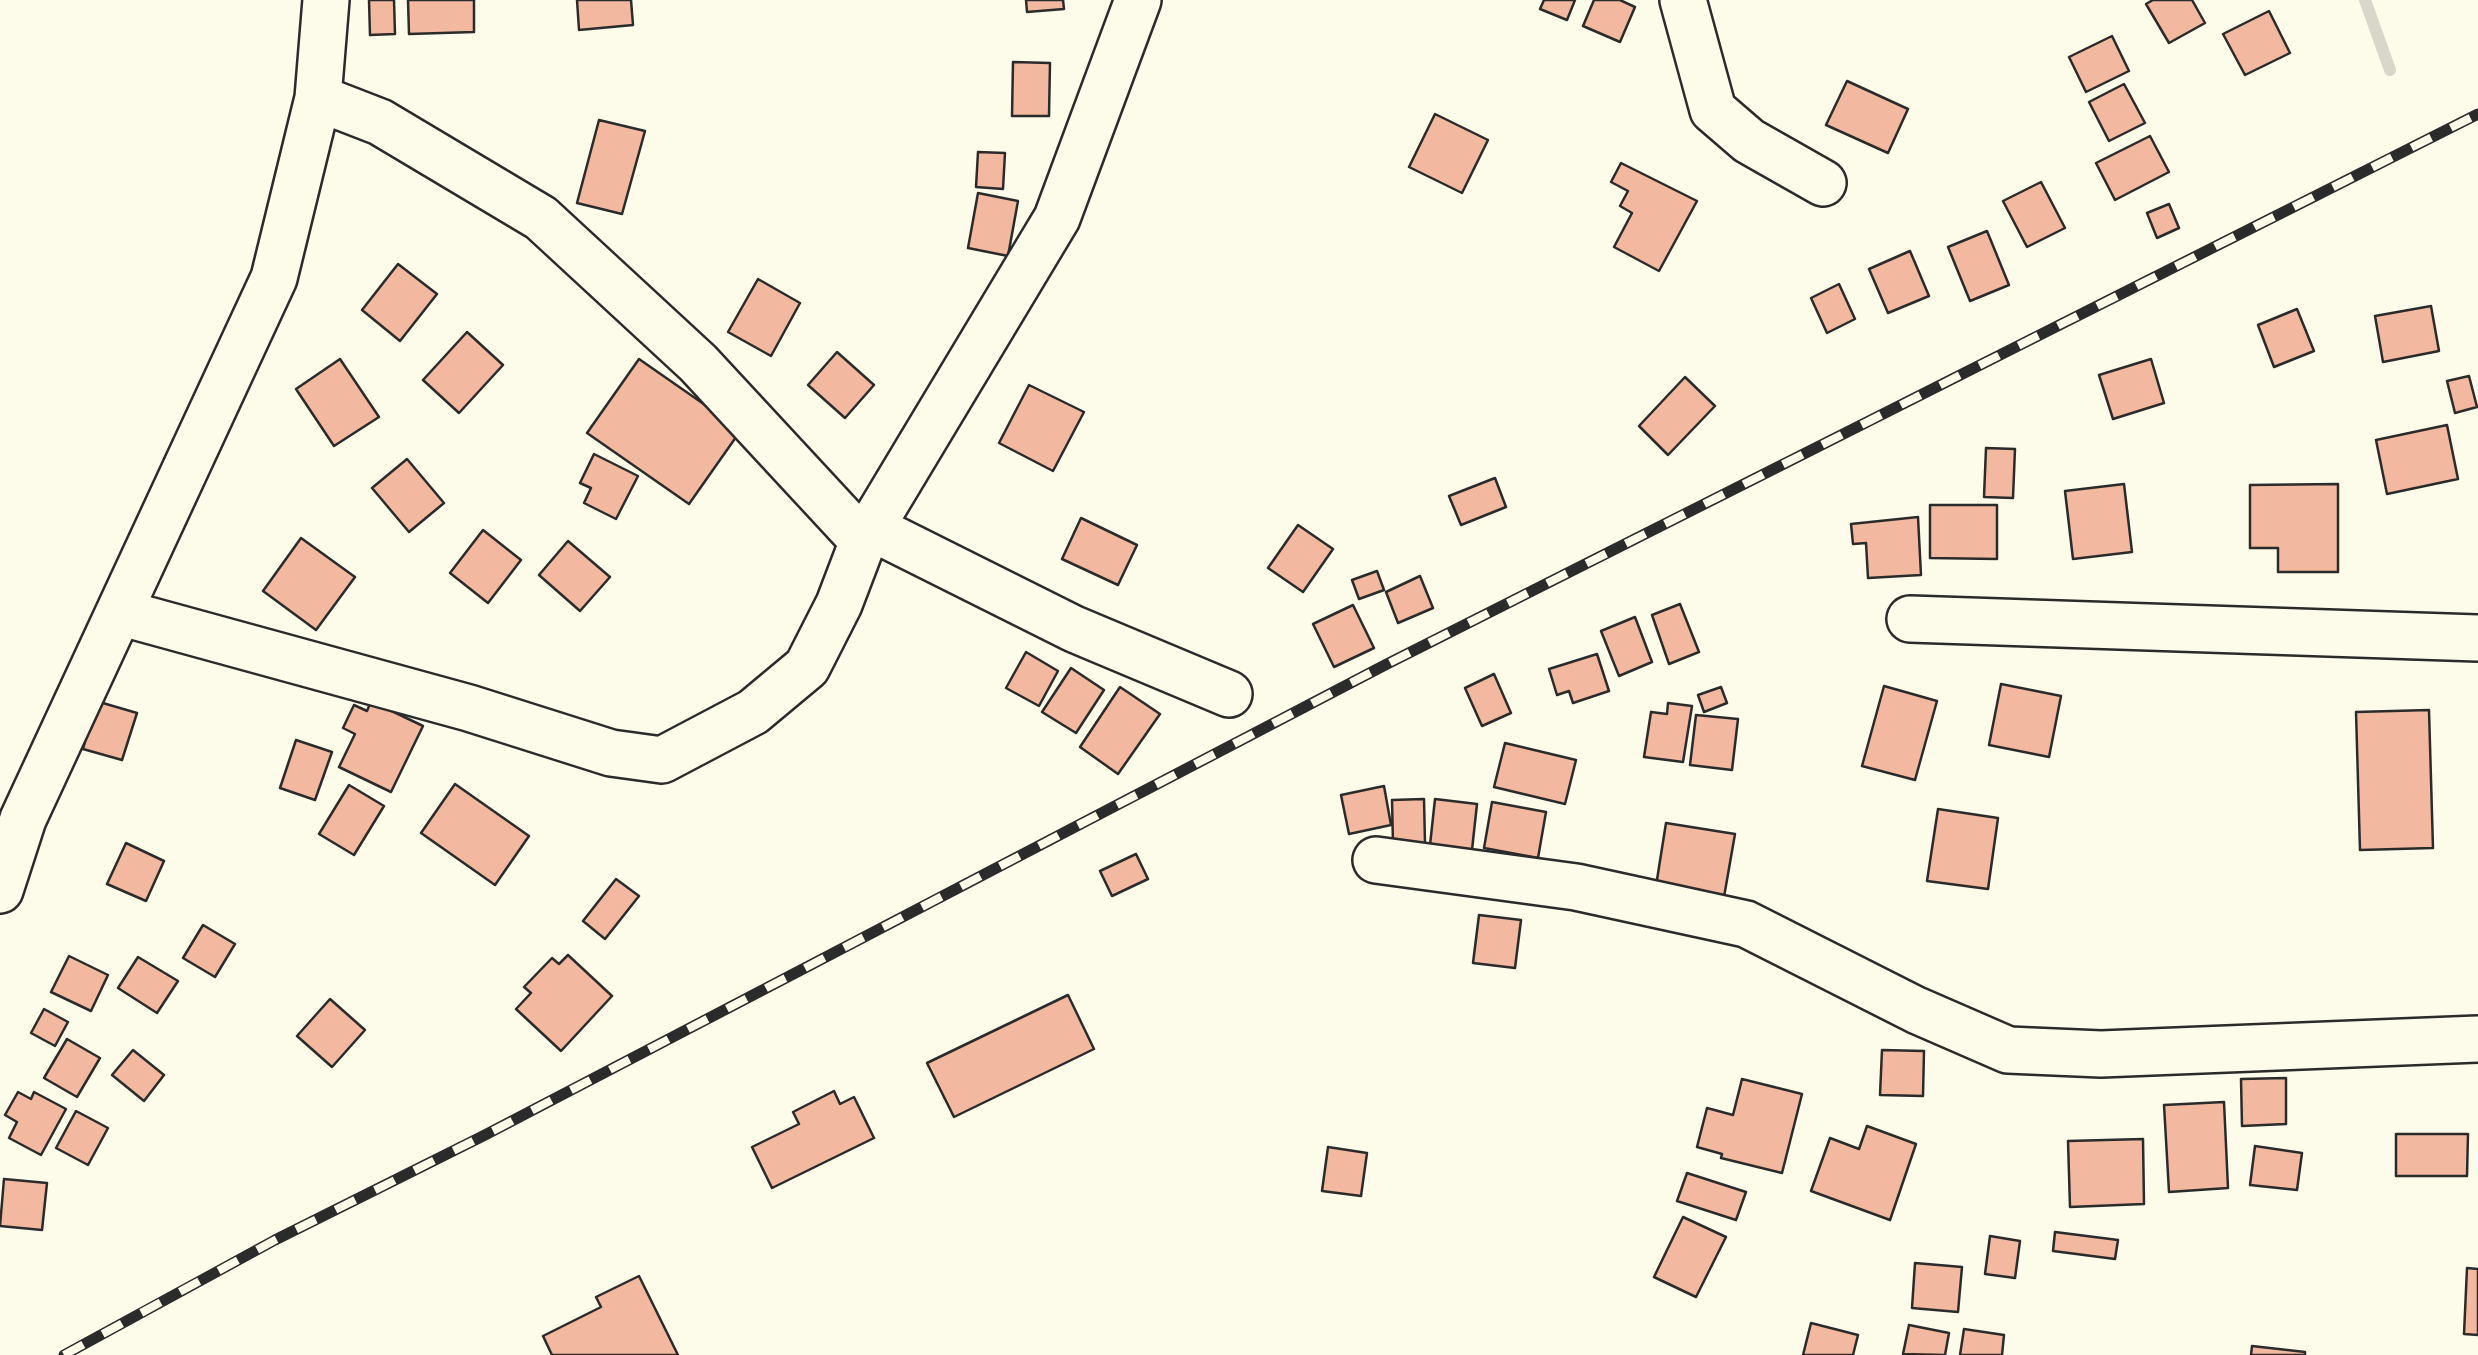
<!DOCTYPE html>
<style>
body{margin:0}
canvas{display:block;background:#fdfbea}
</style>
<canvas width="2478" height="1355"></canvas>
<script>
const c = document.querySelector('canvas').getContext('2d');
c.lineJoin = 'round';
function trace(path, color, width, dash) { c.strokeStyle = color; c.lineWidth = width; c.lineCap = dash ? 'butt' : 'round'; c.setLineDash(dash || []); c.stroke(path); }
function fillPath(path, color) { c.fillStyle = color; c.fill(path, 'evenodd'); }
trace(new Path2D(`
 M2365,0L2390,70`), '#d8d7c9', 12);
const building = new Path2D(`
 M369,0H394L395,34L370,35Z
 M408,0H474V32L409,34Z
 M577,0H631L633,25L579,30Z
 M1026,0H1063L1064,9L1027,12Z
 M1544,0H1575L1567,20L1540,9Z
 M1594,0H1620L1635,7L1620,42L1583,26Z
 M2153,0H2192L2205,23L2169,43L2146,4Z
 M2269,11L2290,53L2245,75L2223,34Z
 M2112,36L2129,71L2086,92L2069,57Z
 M1013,62L1050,63L1049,116H1012Z
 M1847,81L1908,109L1888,153L1826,125Z
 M2124,84L2145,123L2109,141L2089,102Z
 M1435,114L1488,140L1462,193L1409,167Z
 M599,120L645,131L622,214L577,203Z
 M2150,136L2169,172L2115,200L2096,163Z
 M978,152L1005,153L1003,189L976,187Z
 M1621,163L1697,201L1659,271L1614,247L1632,213L1620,206L1628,191L1611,182Z
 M2041,182L2065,228L2027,247L2003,201Z
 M978,193L1018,201L1008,256L968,248Z
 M2169,204L2179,228L2157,238L2147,213Z
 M1987,231L2009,285L1970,301L1948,247Z
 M1910,251L1929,296L1888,313L1869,269Z
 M398,264L437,294L400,341L362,310Z
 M758,279L800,303L771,356L728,332Z
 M1839,284L1855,319L1827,333L1811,298Z
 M2431,306L2439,351L2383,362L2375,316Z
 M2297,309L2314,351L2274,367L2258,325Z
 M467,332L503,365L459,413L423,380Z
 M837,352L874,385L845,418L808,385Z
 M340,359L379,417L334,446L296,389Z
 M639,359L741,430L689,504L587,433Z
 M2151,359L2164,403L2113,419L2099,375Z
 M2469,376L2477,407L2455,413L2447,381Z
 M1685,377L1715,406L1668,455L1639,426Z
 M1029,385L1084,412L1053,471L999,443Z
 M2447,425L2458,479L2387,494L2376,440Z
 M1986,448L2015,449L2013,498L1984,497Z
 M594,454L638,476L616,519L584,503L591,488L580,483Z
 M407,459L444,503L409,532L372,488Z
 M1495,478L1506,507L1461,525L1449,496Z
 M2124,484L2132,552L2073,559L2065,491Z
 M2338,484V572H2278V548H2250V485Z
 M1930,505H1997V559L1930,558Z
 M1918,517L1921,575L1868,578L1866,543L1853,544L1851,524Z
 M1081,518L1137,545L1118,585L1062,559Z
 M1298,525L1333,549L1303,592L1268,568Z
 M483,530L521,560L488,603L450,573Z
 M301,538L355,577L316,630L263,591Z
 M568,541L610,577L580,611L539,575Z
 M1377,571L1384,590L1359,599L1352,580Z
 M1420,576L1433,608L1398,623L1386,592Z
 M1680,604L1699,652L1669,664L1652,615Z
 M1353,605L1374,648L1334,667L1313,624Z
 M1635,617L1652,662L1619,676L1601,631Z
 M1026,652L1058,671L1039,706L1006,688Z
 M1597,654L1609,691L1573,703L1569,691L1557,695L1549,669Z
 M1071,668L1104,690L1076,733L1042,712Z
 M1494,674L1511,713L1482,726L1465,688Z
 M2001,684L2061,696L2049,757L1989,745Z
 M1884,686L1937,701L1915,780L1862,766Z
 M1120,687L1160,714L1118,774L1080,747Z
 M1721,687L1727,703L1704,712L1698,695Z
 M96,701L137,713L122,760L83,749Z
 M371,701L423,726L391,792L339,767L355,734L343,728L354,705L367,711Z
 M1668,703L1692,706L1683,762L1644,757L1651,712L1667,714Z
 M2429,710L2433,848L2360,850L2356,712Z
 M1696,715L1738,719L1732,770L1690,765Z
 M296,740L332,752L315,800L280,788Z
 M1505,743L1576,760L1565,804L1494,787Z
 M455,784L529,836L495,885L421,833Z
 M349,785L384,806L354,855L319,834Z
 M1384,786L1391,825L1349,834L1341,795Z
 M1424,799L1425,843L1393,844L1392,800Z
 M1435,799L1477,804L1472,850L1430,845Z
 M1492,802L1546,812L1538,858L1484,848Z
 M1938,809L1998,818L1988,889L1927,881Z
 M1666,823L1735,834L1724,897L1656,886Z
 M126,843L164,861L146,901L107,884Z
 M1136,854L1148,879L1112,896L1100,871Z
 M616,879L639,896L605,939L583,921Z
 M1479,915L1521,920L1515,968L1473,963Z
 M203,925L235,944L215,977L183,958Z
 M568,955L612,996L561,1051L516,1009L531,993L524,987L552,958L559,964Z
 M69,956L108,975L91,1011L51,992Z
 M138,957L178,981L157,1013L118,988Z
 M1068,995L1094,1049L954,1117L927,1063Z
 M330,999L365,1030L332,1067L297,1036Z
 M44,1009L68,1022L55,1046L31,1033Z
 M67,1039L100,1058L77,1097L44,1078Z
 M133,1050L164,1075L144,1101L112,1075Z
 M1882,1050L1924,1051L1923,1096L1880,1095Z
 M2286,1078V1124L2242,1126L2241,1079Z
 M1742,1079L1802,1094L1782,1173L1721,1158L1722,1154L1697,1147L1707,1108L1733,1115Z
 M834,1091L840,1104L854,1097L874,1138L772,1188L752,1147L799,1124L793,1112Z
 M18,1092L31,1099L34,1092L66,1109L41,1155L9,1138L17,1122L5,1115Z
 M2224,1102L2228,1188L2169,1192L2164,1105Z
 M76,1111L108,1128L88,1165L56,1148Z
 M1867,1126L1916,1144L1890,1220L1811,1191L1830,1138L1859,1149Z
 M2396,1134H2468L2467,1176H2396Z
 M2143,1139L2144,1204L2070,1207L2068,1141Z
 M2255,1146L2302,1153L2297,1190L2250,1185Z
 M1328,1147L1367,1153L1361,1196L1322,1191Z
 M1687,1173L1746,1192L1736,1220L1677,1201Z
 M4,1179L47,1183L42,1230L0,1226Z
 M1683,1217L1726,1237L1696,1297L1654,1277Z
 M2055,1232L2118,1240L2115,1259L2053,1251Z
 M1990,1236L2020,1241L2015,1278L1985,1274Z
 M1915,1263L1962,1267L1958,1312L1912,1308Z
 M2467,1268L2478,1269V1335L2464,1334Z
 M639,1276L678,1355H552L543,1336L601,1307L596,1297Z
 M1811,1323L1858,1335L1853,1355H1803Z
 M1909,1325L1949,1333L1945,1355L1903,1354Z
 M1964,1329L2004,1335L2002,1355H1960Z
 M2252,1346L2305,1352V1355H2251Z`);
fillPath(building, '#f2b8a0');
trace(building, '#2b2b2b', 2.5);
const minor = new Path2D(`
 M1683,0L1713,110L1749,141L1823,183
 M318,98L380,122L541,218L698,363L863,541
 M872,528L1074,629L1229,694
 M119,612L469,708L611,753L662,760L753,712L807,667L839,604L863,541L1057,218L1138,0
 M1910,619L2478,638
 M1376,860L1576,887L1746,924L1916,1010L2008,1050L2101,1054L2478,1039
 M0,890L23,819L274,278L318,98L326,0`);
trace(minor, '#2b2b2b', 50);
trace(minor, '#fdfbea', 45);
const rail = new Path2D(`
 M64,1355L275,1240L485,1135L1387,664L2478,114`);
trace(rail, '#2b2b2b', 11);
trace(rail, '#fdfbea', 8, [22]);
</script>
